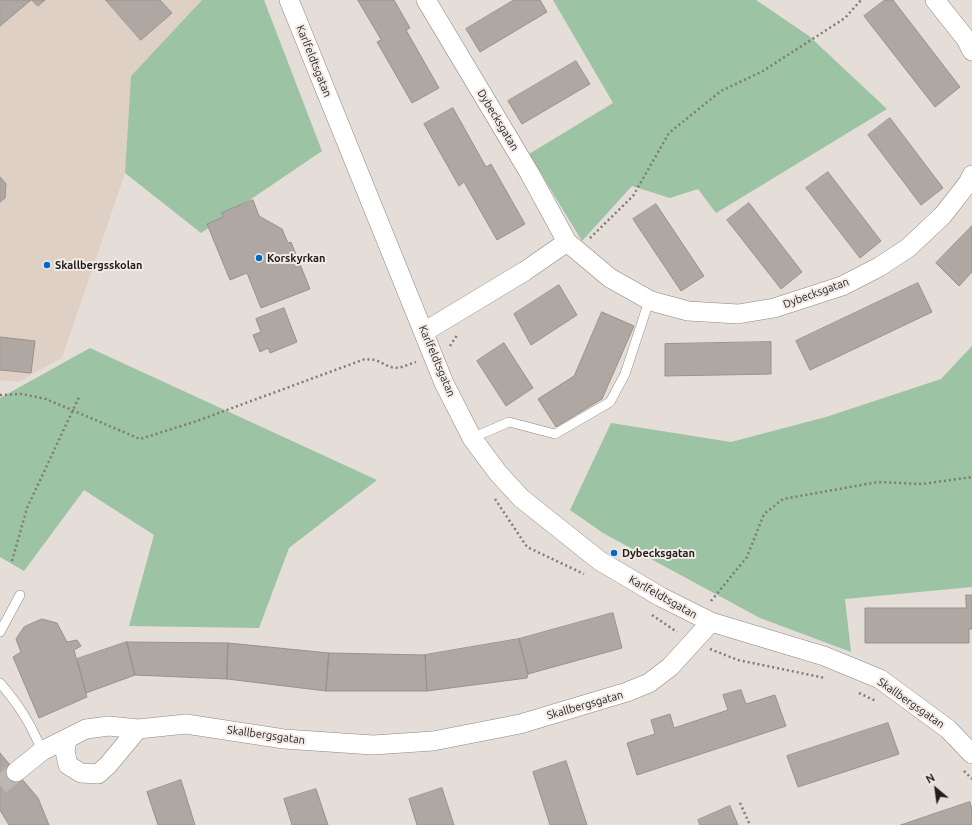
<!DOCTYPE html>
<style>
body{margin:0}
#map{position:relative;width:972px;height:825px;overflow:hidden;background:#e5ddd7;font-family:Ubuntu,sans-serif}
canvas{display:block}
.north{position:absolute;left:916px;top:769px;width:40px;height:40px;-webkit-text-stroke:3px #f2eae5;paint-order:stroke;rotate:331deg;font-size:11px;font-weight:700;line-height:16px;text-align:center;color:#201d1b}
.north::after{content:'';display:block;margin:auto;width:14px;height:18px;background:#201d1b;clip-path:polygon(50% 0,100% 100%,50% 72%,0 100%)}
</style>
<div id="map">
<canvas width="972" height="825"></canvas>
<div class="north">N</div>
</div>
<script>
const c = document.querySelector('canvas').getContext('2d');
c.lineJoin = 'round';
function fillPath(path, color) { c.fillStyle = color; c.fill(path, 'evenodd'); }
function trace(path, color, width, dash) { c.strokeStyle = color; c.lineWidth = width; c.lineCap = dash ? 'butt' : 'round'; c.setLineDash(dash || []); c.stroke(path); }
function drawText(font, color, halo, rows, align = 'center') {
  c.font = font + ' Ubuntu,sans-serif'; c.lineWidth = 4; c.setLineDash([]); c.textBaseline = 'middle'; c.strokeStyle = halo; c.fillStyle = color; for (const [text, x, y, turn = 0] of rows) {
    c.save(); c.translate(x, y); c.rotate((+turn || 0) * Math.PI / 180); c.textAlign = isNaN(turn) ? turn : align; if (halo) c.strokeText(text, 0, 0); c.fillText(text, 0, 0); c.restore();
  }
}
fillPath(new Path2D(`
 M0,0H202L131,76L125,173L62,358L18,382L0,380Z`), '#dfd0c6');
fillPath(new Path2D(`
 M202,0H264L322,151L201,233L125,173L131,76Z
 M553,0H756L809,36L887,109L716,213L698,189L670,198L632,186L582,241L529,154L613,103Z
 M972,346V587L845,599L851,652L760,618L603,533L570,510L611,423L731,442L826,417L941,379Z
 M90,348L377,480L289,548L259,628L129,626L154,535L84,490L24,571L0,557V398Z`), '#9cc3a4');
const building = new Path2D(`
 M0,0H31L0,26Z
 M32,0H45L38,6Z
 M106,0H160L172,13L141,40Z
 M358,0H394L410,28L406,30L439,88L412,103L377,42L381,40Z
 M514,0H540L547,12L480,52L466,29Z
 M885,0H893L960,87L935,107L864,16Z
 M576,61L590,84L522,124L508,101Z
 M453,108L486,167L491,164L525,224L497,240L464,182L459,186L424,124Z
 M890,118L943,188L921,205L868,135Z
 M828,172L881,241L860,258L806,188Z
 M0,177L6,184L5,198L0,202Z
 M253,200L259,216L282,229L288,243L291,242L310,289L261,308L247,273L230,280L207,224L223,217L222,213Z
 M749,203L802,272L781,289L727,220Z
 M656,204L704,276L681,291L633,219Z
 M972,226V272L959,286L936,263Z
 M918,283L932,312L810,370L796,341Z
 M559,285L577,315L531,345L514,314Z
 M284,308L297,342L270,353L268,348L260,352L253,335L261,332L256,319Z
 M602,312L634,326L602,399L556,427L538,399L574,376Z
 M0,337L35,341L31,373L0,370Z
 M771,342V374L665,376V344Z
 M504,343L533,388L506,406L477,361Z
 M966,595H972V629H969V643H865V608H966Z
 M613,613L622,648L528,674L519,639Z
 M42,619L57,623L67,642L77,640L81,646L74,650L87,697L39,718L13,657L21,652L16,639L24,627Z
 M519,639L528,674L527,678L427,691L425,655Z
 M127,642L228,643L227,679L135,675Z
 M127,642L135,675L86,693L77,659Z
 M228,643L329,653L326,691L227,679Z
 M329,653L425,655L427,691H326Z
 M741,690L746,704L775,695L786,726L637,775L627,743L655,734L651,720L670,714L674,728L728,710L723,695Z
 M888,723L899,754L798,787L787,756Z
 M0,753L38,798L49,825H9L0,810Z
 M566,761L587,825H550L533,772Z
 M181,780L195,825H158L147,792Z
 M442,788L454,825H417L409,799Z
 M316,789L328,825H292L284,799Z
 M970,802L972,810V825H901Z
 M730,806L738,825H700L698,820Z`);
fillPath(building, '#afa7a2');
trace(building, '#99918c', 1);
trace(new Path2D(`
 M0,785L16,772`), '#beb7b1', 19, [19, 10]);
const service = new Path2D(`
 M472,438L509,422L555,434L610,402L625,374L649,301
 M0,632L20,595
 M0,683C19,705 31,724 42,751`);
const minor = new Path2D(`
 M289,0L444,383L472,438L498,473L521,498L600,561L661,597L711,622L824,656L880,679L948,729L972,754
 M426,0L530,174L567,242L610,278L651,301L688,311L738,314L774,308L842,286L879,267L908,248L943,215L968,183L972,175
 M935,0L966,39L972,51
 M424,332L525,271L567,242
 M67,740L65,751L68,765L81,773L98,774L108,765L138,729
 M16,772L42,751L86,729L109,726L138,729L186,724L284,739L373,745L433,741L520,724L627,692L649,683L670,667L711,622`);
trace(service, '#8e8782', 10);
trace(minor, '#8e8782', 20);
trace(new Path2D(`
 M590,238L633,196L669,133L721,91L763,71L845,18L861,0
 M450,346L457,335
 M0,395L22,394L46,399L140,439L197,421L365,359L376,360L390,367L399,368L416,362
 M495,499L527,547L584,574
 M12,561L27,508L80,395
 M711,601L747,557L764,514L783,499L878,482L922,484L972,477
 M652,615L677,632
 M710,649L738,660L825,678
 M859,693L876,701
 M964,771L972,779
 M740,803L750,825`), '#807a76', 2.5, [2, 3]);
trace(service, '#fff', 9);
trace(minor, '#fff', 19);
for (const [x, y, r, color] of [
 [259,258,4,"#0268d0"],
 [47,265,4,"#0268d0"],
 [614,553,4,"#0268d0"]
]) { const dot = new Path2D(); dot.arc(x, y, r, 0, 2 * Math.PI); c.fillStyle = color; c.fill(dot); trace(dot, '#f2eae5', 1.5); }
drawText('11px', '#201d1b', '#f2eae5', [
 ["Karlfeldtsgatan",314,61,68],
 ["Dybecksgatan",498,120,59],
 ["Dybecksgatan",816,293,-20],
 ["Karlfeldtsgatan",437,361,67],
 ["Karlfeldtsgatan",663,597,29],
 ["Skallbergsgatan",911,703,35],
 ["Skallbergsgatan",585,705,-16],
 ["Skallbergsgatan",266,735,8]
]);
drawText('bold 11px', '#201d1b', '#f2eae5', [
 ["Korskyrkan",267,258],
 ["Skallbergsskolan",55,265],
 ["Dybecksgatan",622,553]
], 'left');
</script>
